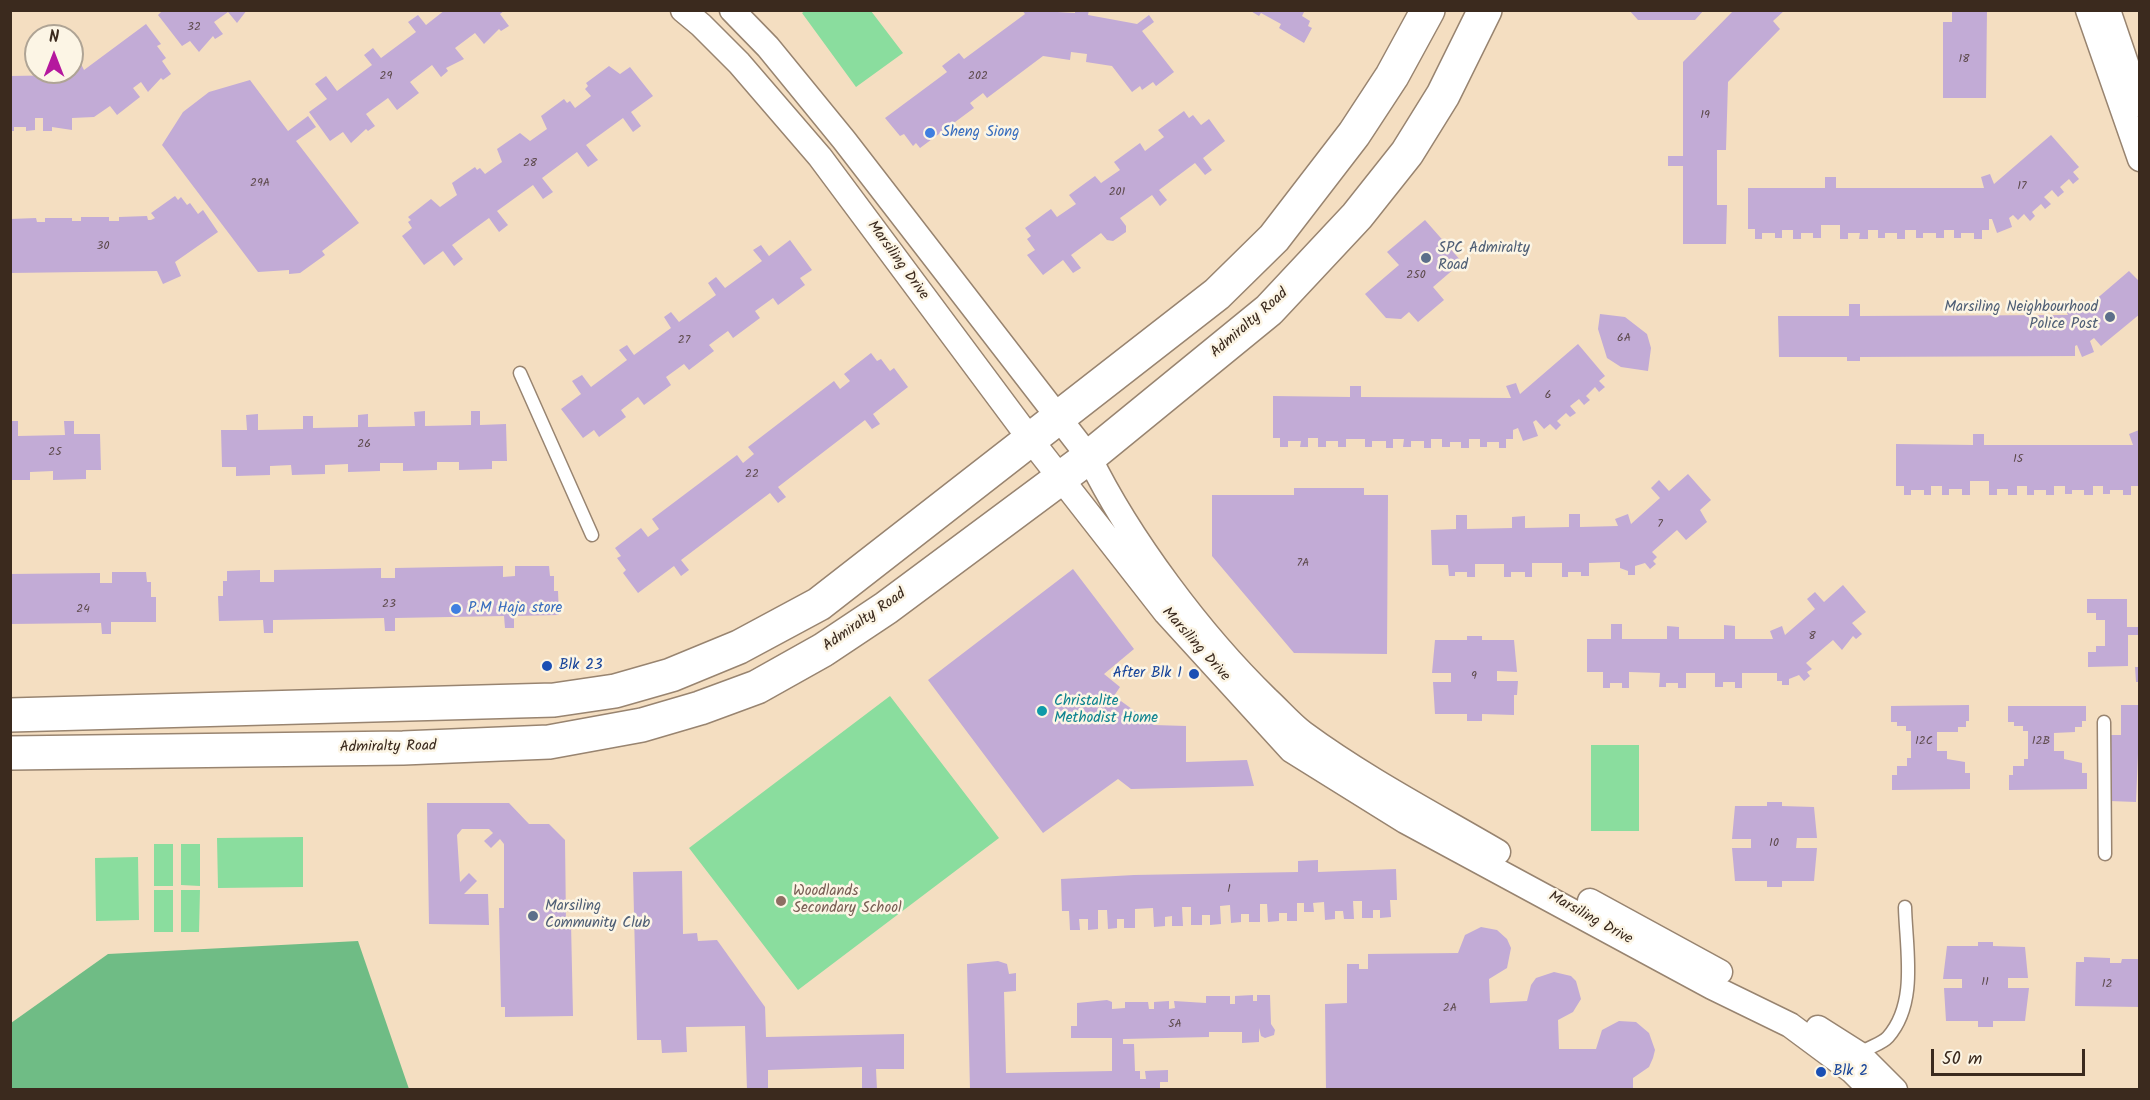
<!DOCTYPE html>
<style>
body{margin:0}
#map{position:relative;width:2150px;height:1100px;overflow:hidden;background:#f4dec1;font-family:Kalam,sans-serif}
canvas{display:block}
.frame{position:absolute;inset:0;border:12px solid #3b2a1e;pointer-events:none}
.north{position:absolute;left:24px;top:24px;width:60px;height:60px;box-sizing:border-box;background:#fcf5e5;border:2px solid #afa495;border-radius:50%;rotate:0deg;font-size:16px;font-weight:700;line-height:24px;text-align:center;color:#3b2a1e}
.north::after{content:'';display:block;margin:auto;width:21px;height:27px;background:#b5179e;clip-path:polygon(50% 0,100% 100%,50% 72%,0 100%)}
.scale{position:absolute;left:1931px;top:1049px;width:154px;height:27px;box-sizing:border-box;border:3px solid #3b2a1e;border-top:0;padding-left:8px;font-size:18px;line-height:21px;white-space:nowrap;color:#3b2a1e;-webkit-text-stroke:4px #fcf5e5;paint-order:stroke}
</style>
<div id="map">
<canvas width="2150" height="1100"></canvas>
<div class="frame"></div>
<div class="north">N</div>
<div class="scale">50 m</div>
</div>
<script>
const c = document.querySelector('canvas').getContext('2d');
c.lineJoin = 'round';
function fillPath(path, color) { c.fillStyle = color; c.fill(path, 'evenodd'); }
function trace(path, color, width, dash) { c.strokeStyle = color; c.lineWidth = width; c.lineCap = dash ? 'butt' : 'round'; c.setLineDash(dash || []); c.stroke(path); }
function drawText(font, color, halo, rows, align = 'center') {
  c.font = font + ' Kalam,sans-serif'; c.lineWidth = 5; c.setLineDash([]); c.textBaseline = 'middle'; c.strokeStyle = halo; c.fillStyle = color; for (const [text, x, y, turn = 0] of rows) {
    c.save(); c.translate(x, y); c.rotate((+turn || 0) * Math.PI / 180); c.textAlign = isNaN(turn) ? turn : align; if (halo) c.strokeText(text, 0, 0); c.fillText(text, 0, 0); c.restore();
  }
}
fillPath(new Path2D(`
 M805,11H871L903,53L856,87L802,13Z
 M890,696L999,838L798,990L689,848Z
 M1591,745H1639V831H1591Z
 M303,837V887L218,888L217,838Z
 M154,844H173V886H154Z
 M181,844H200V886L181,885Z
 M138,857L139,920L96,921L95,858Z
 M154,890H173V932H154Z
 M181,890H200L199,932H181Z`), '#8add9e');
fillPath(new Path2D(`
 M358,941L409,1089H11V1023L108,954Z`), '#6fbc85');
fillPath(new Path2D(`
 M163,10H247L237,23L228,12L214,22L223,34L215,39L213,36L199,52L190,41L182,46L158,15Z
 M445,10H505L500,14L509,26L501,31L499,29L484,44L475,33L455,48L464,59L446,68L448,71L441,77L432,65L410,82L419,93L397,110L388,98L366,114L375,126L368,131L366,129L351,143L343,132L330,141L309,112L327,99L315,84L326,76L337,91L372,65L364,55L373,48L381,58L416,32L408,22L418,15L426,25Z
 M1022,10L1075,13V10H1089L1088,15L1137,24L1149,15L1154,22L1142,31L1174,72L1156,86L1153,82L1142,90L1140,86L1132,92L1112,66L1086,62L1087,54L1071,52L1070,60L1043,56L987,98L983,93L970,103L974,108L920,148L916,143L913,146L904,134L900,136L885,118L947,72L942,66L959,53L964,59L1025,14Z
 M1249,10H1305L1302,16L1310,21L1308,26L1312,28L1304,43L1279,28L1281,24L1261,13L1259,16Z
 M1629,10H1704L1695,20H1638Z
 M1734,10H1785L1773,21L1780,29L1728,82L1726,150H1717V205H1727L1726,244H1683V166H1668V156H1683V62Z
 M1952,10H1987L1986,98H1943V22H1952Z
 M146,24L161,44L157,46L166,58L162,61L171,74L163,80L161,78L148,92L141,82L133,88L140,97L117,115L110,106L94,117L72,118V130L52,127V131H43V118H35V130L26,131V127H14V131H10V76L70,75L72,65L80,62L84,70Z
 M609,66L620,74L630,67L653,96L631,112L641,126L633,132L623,118L586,145L598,160L588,167L577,152L542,178L553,192L543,199L533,185L497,211L508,225L499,232L489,218L452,245L463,259L454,266L443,251L424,265L402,236L412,228L408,222L411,220L408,217L431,199L440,207L457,195L452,183L475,167L477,170L480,168L485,174L502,162L497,149L520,133L530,141L547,129L541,116L564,99L567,103L570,101L575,108L591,96L585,89L588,86L586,83Z
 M250,80L288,131L308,116L316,127L296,141L359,223L322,251L325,255L300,273L289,274V270L258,272L162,145L183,112L209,92Z
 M1184,111L1189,118L1193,115L1201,125L1209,119L1225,141L1203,158L1212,170L1205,175L1195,163L1159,190L1167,200L1160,206L1152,195L1120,218L1126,226V232L1113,241L1107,240L1101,233L1071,255L1081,268L1073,273L1063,260L1043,275L1027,255L1035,250L1027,239L1031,236L1025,228L1051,209L1057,217L1076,204L1069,195L1095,176L1101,183L1120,170L1114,162L1140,143L1145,151L1164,137L1158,130Z
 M2051,135L2079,167L2073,172L2079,179L2073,184L2069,179L2060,187L2064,192L2058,197L2052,190L2044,197L2051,204L2045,209L2041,204L2032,212L2035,216L2030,221L2024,214L2018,220L2013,215L2009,218L2012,227L1997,233L1992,219H1989V230H1982V239H1974V233H1961V238H1954V230H1944V238H1936V233H1923V238H1916V230H1905V239H1897V233H1885V238H1878V230H1868V239H1859L1860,233H1848V239H1840V225H1821V238H1813V233H1801V239H1793V230H1782V238H1775V233H1762V239H1755V229H1748V188H1825V177H1836V188H1984L1981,177L1990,174L1994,184Z
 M175,196L178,200L181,197L187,205L190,203L198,214L203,210L218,232L175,262L181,276L163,284L157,271L10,273V219L36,218L37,222H45V218H72V221H81V217H109V221H119V217L147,216L148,220H151L155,218L151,213Z
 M1425,220L1462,262L1433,287L1444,300L1418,322L1409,312L1401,319L1386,318L1365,294L1399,265L1387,252Z
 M790,240L812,270L800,278L805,285L778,305L773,298L755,311L760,318L733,338L728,331L709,345L714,351L689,370L684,364L666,377L671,385L644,405L638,397L621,410L626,417L599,437L594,430L583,438L561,409L581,394L572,381L582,375L591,387L627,360L619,350L627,345L634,355L671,328L664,317L671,312L679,322L716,295L708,283L716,277L725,288L762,261L753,250L761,245L769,256Z
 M2129,271L2140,282V314L2101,346L2094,338L2090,341L2094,352L2082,357L2077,345L2075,346V356L1860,357V361H1847V357H1779L1778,316H1849V304H1860V316L2068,315L2064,307L2075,302L2080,313Z
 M1600,314L1625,317L1647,334L1651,348L1648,371L1621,367L1607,358L1598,329Z
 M1578,344L1605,376L1599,381L1605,387L1599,392L1595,387L1586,396L1590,400L1584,405L1579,399L1570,406L1576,413L1570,417L1566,413L1557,421L1561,425L1556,430L1550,424L1544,429L1536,420L1533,422L1538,436L1523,441L1518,428L1513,430V439H1506V448H1499V442H1487V447H1480V439H1469V448H1461V442H1450V447H1442V439H1431V448H1424V441H1411V447H1403L1404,439H1393V448H1386V441H1372V447H1365V439H1346V447H1338V441H1326V447H1318V438H1308V447H1300L1301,441H1288V447H1280V438H1273V396L1350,397V386H1361V397L1511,398L1506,386L1516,383L1520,394Z
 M871,353L877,361L881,359L890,371L894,368L908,387L873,414L880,424L872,429L865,420L778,487L786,497L778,503L770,493L681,560L689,570L681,576L674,566L638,593L623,573L626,570L617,558L621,556L615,548L641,528L648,537L659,529L652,519L737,455L743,463L754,454L748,447L834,381L840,389L850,381L844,374Z
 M425,411V426L471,425V411H480V425L506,424L507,461H492V469L459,470V462H437V470L403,471V463H380V471L348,472V464L325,465V474L292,475L291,465L270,466V475L236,476V467H222L221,430H247L246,415L258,414V430L303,429V416H313V428L358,427V415L368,414V427L415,426L414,412Z
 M10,421H18V436L65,435L64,421H74V434H100L101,470H86V479L53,480V471L30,472V480H10Z
 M2139,430L2140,475L2138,486H2131V495H2123V490H2110V494H2103V486H2093V495H2084V490H2072V494H2065V486H2054V495H2046V490H2034V495H2027V486H2017V495H2008V489H1997V495H1989V481H1970V495H1962V489H1949V495H1942V486H1931V495H1924V490H1911V495H1904V486H1896V444L1973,445V434H1984V445H2133L2129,434Z
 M1688,474L1711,500L1700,510L1707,522L1686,540L1677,530L1652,552L1657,557L1653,561L1656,564L1650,569L1645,563L1635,566V575H1628V571L1620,568V562L1589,563V576H1581V572H1568V577H1562V563H1532V577H1525V572H1511V577H1504V564H1475V577H1467V572H1455V576H1449L1448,565H1432L1431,530L1456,529V515H1467V529L1512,528V517L1525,516V528L1569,527V514H1580V527L1618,526L1615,519L1628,514L1631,524L1660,498L1651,488L1659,480L1669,491Z
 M1294,488H1364V495H1388L1387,654L1294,653L1212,556V495H1294Z
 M503,566V577L515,576V566H549L550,576H554V591H558L559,615L514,616V628H505L504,616L395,618V631H385L384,618L273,620V633H264L263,620L219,621L218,596H223V581H227V571L260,570V582H274V570L381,568V578H395V568Z
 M1073,569L1134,649L1104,674L1120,687L1114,696L1154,725L1186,726V762L1247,760L1254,786L1131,789L1118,779L1043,833L928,680Z
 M112,572H146L147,582H151V597H156V622H111V634H102L101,623L10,624V574L100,573V583H112Z
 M1843,585L1866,612L1852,623L1862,634L1856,639L1853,636L1842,650L1833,640L1806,663L1812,669L1807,672L1810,676L1804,681L1799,675L1789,679V685H1782V681H1777V673H1742V688H1735V682H1723V687H1715V673H1686V688H1678V683H1666V687H1659L1660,673L1629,672V688H1622V683H1610V688H1603V672H1587V639H1611V624H1622V639H1667V626L1679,627V639H1724V625L1735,626V639H1773L1770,631L1782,626L1785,635L1815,609L1807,599L1815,592L1824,602Z
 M2087,599H2127V627H2140V635H2128V666L2088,667V652H2096V646H2105V620H2096V613H2087Z
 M1467,636H1482V640H1514L1517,672L1497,671V681H1518L1517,695H1514V715L1482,714V721H1467V714H1435L1433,682H1451V673H1432L1435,640H1467Z
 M2135,667H2140V682H2136Z
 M1969,705V721H1966V727H1958V732H1937V751H1947V759L1965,762V773H1970V789L1892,790V775H1897V766H1907V758H1911V731H1906V726H1897V722H1891V706Z
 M2121,705H2140L2136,802L2110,801V735H2121Z
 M2008,706H2086V721H2082V727H2075V732L2054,733V751H2064V759L2082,763V773H2087V789L2009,790V775H2013V766H2024V759H2028V731H2023V726H2014V722H2008Z
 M1767,802H1782V806L1814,807L1817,838H1797L1796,848H1817L1814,881H1782V887H1767V881H1735L1732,848H1751V839H1732L1735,806H1767Z
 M427,803H509L529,824H549L565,840L566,923H571L573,1016L505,1017V1007H501L499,908H504V844L500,839L491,848L484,841L493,833L489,829H462L457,835L460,882L469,873L477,881L464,894H488L489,925L429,924Z
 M1318,860V872L1396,869L1397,900H1390L1391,917L1380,918V910H1373V918H1362V901H1353L1354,919H1344L1343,911H1335V919L1325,920L1324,902L1313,903L1314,912H1304V903H1297V921H1287V913H1279V921L1268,922L1267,904H1260V922H1249V914H1241V922L1231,923L1230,905L1220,906L1221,924L1210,925V915H1202V925H1191V907H1182L1183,926H1172V916L1165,917V926L1154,927L1153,908L1135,909V928H1124V919H1117V928L1108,929L1107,910H1098V929L1088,930V919H1079L1080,930H1070L1069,911H1062L1061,879L1134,875L1298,872V861Z
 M682,871L683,934L697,933L698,941L717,940L765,1007L766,1037L904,1034V1069H876L877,1090H862V1067L768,1070V1090H747L745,1026L686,1027L687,1052L662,1053L661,1040H637L633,872Z
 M1481,927L1497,930L1507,939L1511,948L1507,968L1489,979L1490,1003L1527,1001L1531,985L1536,978L1554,972L1571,976L1576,981L1581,999L1573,1012L1558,1020L1559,1049H1596L1602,1030L1619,1021L1636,1022L1649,1033L1655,1050L1653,1058L1649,1067L1633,1078V1090H1326L1325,1004L1347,1003V964H1359V969H1368V954L1458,953L1465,935Z
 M1978,942H1993V946L2025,947L2028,978H2008V988H2029L2025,1021H1993V1027H1978V1021H1946L1944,988H1962V979H1943L1947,946H1978Z
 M2084,957L2110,958V963H2121L2122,959H2140V1007L2075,1006L2076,962H2084Z
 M998,961L1007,964L1009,974L1016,973V991L1004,992L1006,1073L1112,1071V1038H1071V1026H1077V1003L1107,1000L1112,1002V1009L1125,1008V1002H1148L1149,1009H1154V1002L1169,1001V1009L1175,1008L1174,1001L1206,1003V996H1230V1004H1235V996L1253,995V1001H1257V995H1270L1271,1024L1275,1030L1274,1035L1265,1038L1261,1036L1259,1028V1042L1242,1043V1032H1209V1037L1123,1039V1044H1134L1135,1071H1140V1079H1146L1145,1071L1168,1070V1082H1160V1090H970L967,964Z`), '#c2abd6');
const lane = new Path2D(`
 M520,373L592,535
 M2104,722L2105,854
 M1857,1057C1864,1047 1880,1046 1888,1037C1918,1003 1906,949 1905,907`);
const street = new Path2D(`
 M683,10L701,25L739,63L820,157L1030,439L1166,613L1291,750L1405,821L1712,987L1790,1025L1852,1071L1871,1090
 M732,10L768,47L844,140L1089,457C1129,539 1201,635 1267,699C1279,710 1290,723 1303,733C1364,778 1433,814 1498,852
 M2088,10L2140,159
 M2108,10L2140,104
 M1590,901L1720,972
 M1818,1028L1859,1054L1895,1090`);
const primary = new Path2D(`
 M10,715L554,700L615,691L671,675L739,647L819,604L1217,294L1274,238L1354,134L1392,76L1428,10
 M10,753L403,748L549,742L642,725L700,708L757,687L823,650L886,608L1089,457L1269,310L1357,216L1407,153L1443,95L1485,10`);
trace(lane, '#988470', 15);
trace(street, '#988470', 27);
trace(primary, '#988470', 36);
trace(lane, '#fff', 12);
trace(street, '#fff', 24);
trace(primary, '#fff', 33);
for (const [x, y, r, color] of [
 [930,133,6,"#3f7fe0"],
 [1426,258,6,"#5c6f8a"],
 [2110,317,6,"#5c6f8a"],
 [456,609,6,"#3f7fe0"],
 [547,666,6,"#1a4fb4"],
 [1194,674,6,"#1a4fb4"],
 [1042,711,6,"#0f9aa8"],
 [781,901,6,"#8d6e63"],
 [533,916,6,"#5c6f8a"],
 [1821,1072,6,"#1a4fb4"]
]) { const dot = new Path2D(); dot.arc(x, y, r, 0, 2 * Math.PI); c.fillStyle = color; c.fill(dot); trace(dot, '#fcf5e5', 2); }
drawText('12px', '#5d4a4c', null, [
 ["32",194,28],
 ["18",1964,60],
 ["29",386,77],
 ["202",978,77],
 ["19",1705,116],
 ["28",530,164],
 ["29A",260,184],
 ["17",2022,187],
 ["201",1117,193],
 ["30",103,247],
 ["250",1416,276],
 ["6A",1624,339],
 ["27",684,341],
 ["6",1548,396],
 ["26",364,445],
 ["25",55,453],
 ["15",2018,460],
 ["22",752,475],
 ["7",1660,525],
 ["7A",1303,564],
 ["23",389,605],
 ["24",83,610],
 ["8",1812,637],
 ["9",1474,677],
 ["12C",1924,742],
 ["12B",2041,742],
 ["10",1774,844],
 ["1",1229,890],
 ["11",1985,983],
 ["12",2107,985],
 ["2A",1450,1009],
 ["5A",1175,1025]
]);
drawText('15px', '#366cbe', '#fcf5e5', [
 ["Sheng Siong",942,133],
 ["P.M Haja store",468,609]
], 'left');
drawText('15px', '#4e5e75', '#fcf5e5', [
 ["SPC Admiralty",1438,249],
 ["Road",1438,266],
 ["Marsiling Neighbourhood",2098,308,"right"],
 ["Police Post",2098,325,"right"],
 ["Marsiling",545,907],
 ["Community Club",545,924]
], 'left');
drawText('15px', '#3b2a1e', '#fcf5e5', [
 ["Marsiling Drive",897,261,54],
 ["Admiralty Road",1250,324,-41],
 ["Admiralty Road",865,621,-35],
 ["Marsiling Drive",1195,645,48],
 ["Admiralty Road",388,748,-1],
 ["Marsiling Drive",1590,919,29]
]);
drawText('15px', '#164399', '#fcf5e5', [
 ["Blk 23",559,666],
 ["After Blk 1",1182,674,"right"],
 ["Blk 2",1833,1072]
], 'left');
drawText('15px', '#0d838f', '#fcf5e5', [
 ["Christalite",1054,702],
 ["Methodist Home",1054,719]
], 'left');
drawText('15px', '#785e54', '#fcf5e5', [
 ["Woodlands",793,892],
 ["Secondary School",793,909]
], 'left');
</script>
